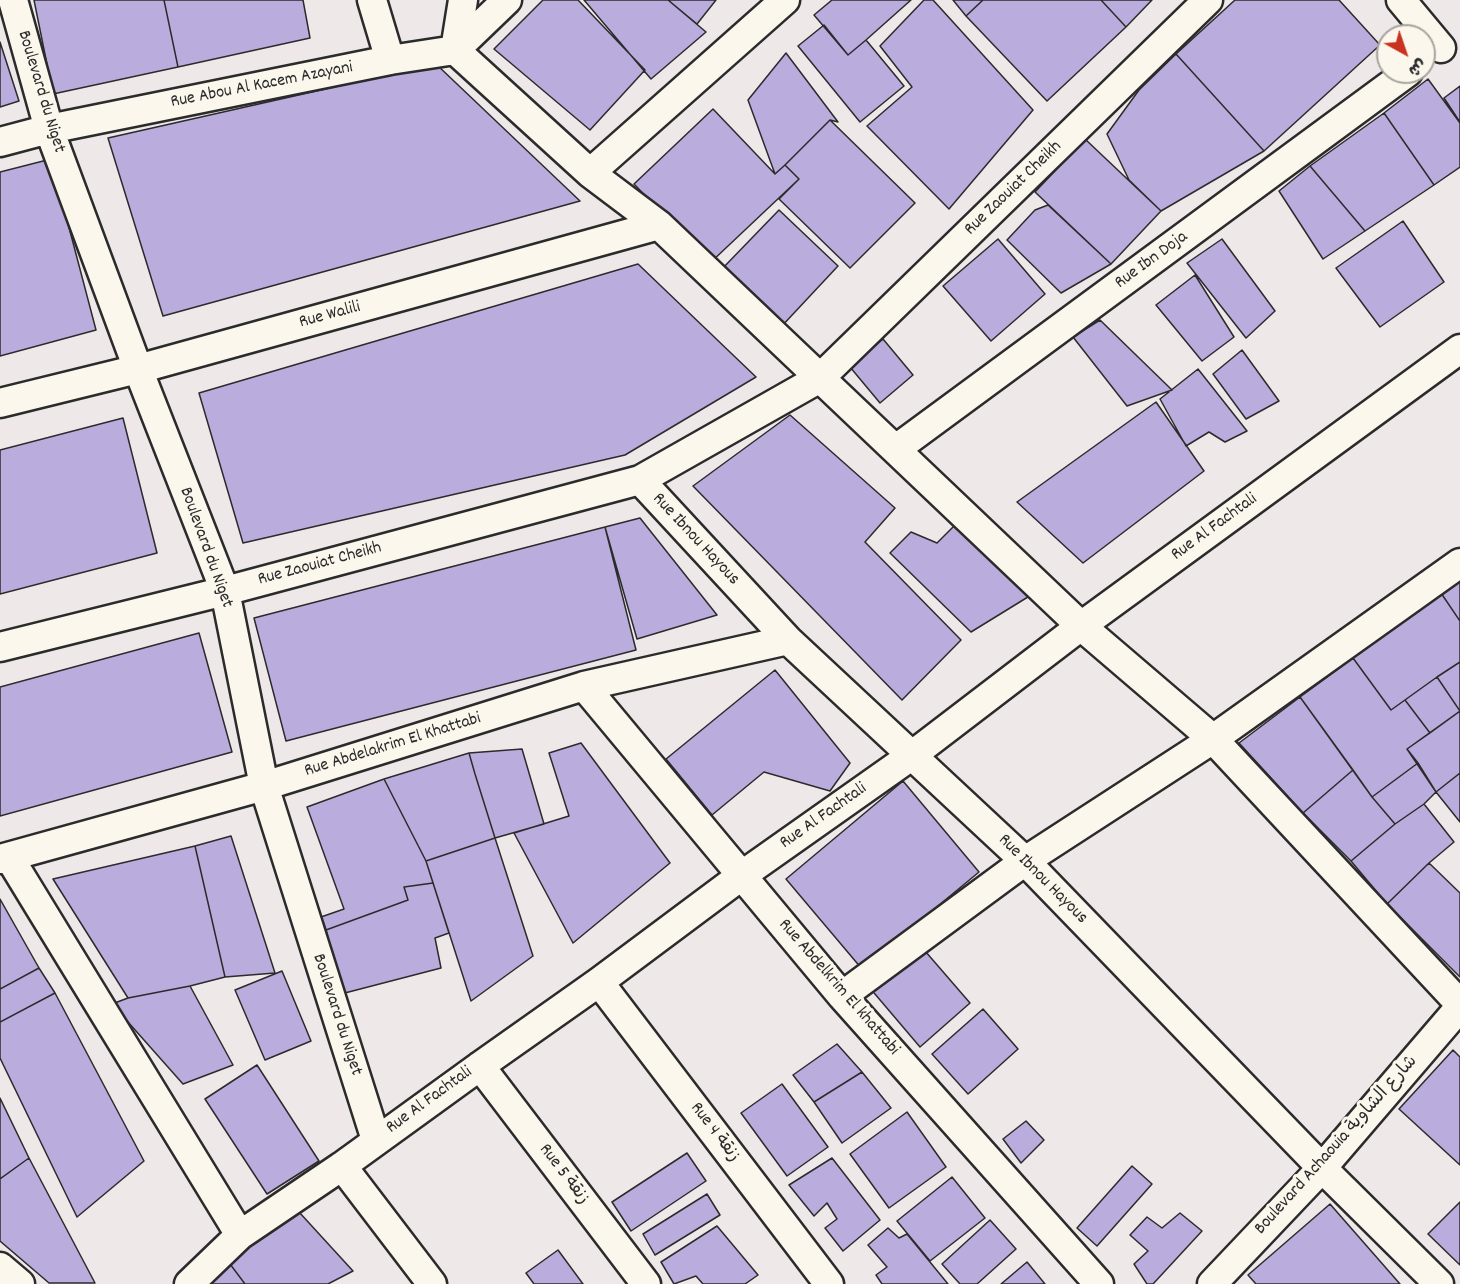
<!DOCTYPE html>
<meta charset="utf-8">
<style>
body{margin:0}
#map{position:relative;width:1460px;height:1284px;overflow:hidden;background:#eee8e9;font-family:Dekko,"Playpen Sans Arabic",sans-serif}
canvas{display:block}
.north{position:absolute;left:1376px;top:24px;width:60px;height:60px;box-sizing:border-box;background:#fbf7ec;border:2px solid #a8a59f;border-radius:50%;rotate:140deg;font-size:16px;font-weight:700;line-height:24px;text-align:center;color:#2b2b2b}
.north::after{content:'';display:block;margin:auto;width:21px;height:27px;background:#c8321e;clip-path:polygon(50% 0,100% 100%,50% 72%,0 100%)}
</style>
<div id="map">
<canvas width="1460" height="1284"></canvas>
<div class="north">ش</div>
</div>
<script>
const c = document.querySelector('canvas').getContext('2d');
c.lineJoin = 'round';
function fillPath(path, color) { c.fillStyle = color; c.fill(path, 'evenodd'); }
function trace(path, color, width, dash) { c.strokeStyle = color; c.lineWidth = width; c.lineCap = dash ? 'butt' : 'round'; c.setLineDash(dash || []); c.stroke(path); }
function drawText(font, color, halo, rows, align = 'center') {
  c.font = font + ' Dekko,"Playpen Sans Arabic",sans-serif'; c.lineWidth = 6; c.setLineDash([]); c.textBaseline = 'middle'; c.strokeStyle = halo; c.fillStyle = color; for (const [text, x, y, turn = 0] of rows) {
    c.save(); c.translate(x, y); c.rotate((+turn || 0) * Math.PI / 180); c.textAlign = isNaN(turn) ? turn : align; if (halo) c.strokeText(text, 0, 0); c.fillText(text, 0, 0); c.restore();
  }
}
const building = new Path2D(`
 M34,0H164L178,67L53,94Z
 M164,0H303L310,38L178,67Z
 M543,0H578L645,70L590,130L494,49Z
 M584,0H668L706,32L651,79Z
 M668,0H716L697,24Z
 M832,0H911L866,40L848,55L814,15Z
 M924,0H933L1033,110L949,209L867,126L912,87L880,46Z
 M953,0H983L966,16Z
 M983,0H1101L1126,27L1047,101L966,16Z
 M1101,0H1152L1126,27Z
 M1235,0H1339L1380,45L1264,151L1176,54Z
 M824,25L848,55L866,40L904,86L860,122L798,46Z
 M0,42L19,101L0,107Z
 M786,53L838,122L830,120L785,165L775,174L748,100Z
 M1176,54L1264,151L1161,211L1129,180L1107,134L1139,90Z
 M436,64L580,201L163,316L108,138Z
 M1428,79L1460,123V167L1434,185L1384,113Z
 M1460,86V122L1444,98Z
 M713,109L775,174L785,165L799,179L710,263L634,184Z
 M1384,113L1434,185L1365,231L1310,166Z
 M830,120L915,203L850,268L779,199L799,179L785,165Z
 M1085,139L1161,211L1111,264L1035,192Z
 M51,159L96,330L0,356V172Z
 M1310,166L1365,231L1323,259L1279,191Z
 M1048,205L1111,264L1061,293L1007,240L1035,210Z
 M779,210L838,266L780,328L720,271Z
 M1403,221L1444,282L1380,327L1336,268Z
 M998,239L1045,294L991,341L943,286Z
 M1222,239L1275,311L1246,338L1187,263Z
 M638,264L756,377L625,455L243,543L199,393Z
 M1195,275L1234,337L1202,361L1156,305Z
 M1100,320L1172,390L1127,406L1073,337Z
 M883,339L913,375L880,403L850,367Z
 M1242,350L1279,401L1246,419L1213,374Z
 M1198,369L1247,431L1225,442L1209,432L1186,446L1160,399Z
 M1156,402L1204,471L1083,563L1017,502Z
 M790,415L895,508L865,542L961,640L902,700L693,486Z
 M123,418L157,553L0,594V450Z
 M640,518L717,615L637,639L605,527Z
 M956,524L1036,592L971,632L890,553L911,532L937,543Z
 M605,527L636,650L286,741L254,618Z
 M1460,581V621L1441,593Z
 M1441,593L1460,621V662L1437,677L1391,710L1353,658Z
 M199,633L232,752L0,816V687Z
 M1353,658L1391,710L1405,700L1430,733L1407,749L1418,763L1372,797L1300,697Z
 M1460,662V711L1437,677Z
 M775,670L850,763L830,791L764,772L712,815L666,759Z
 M1437,677L1460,711L1430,733L1405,700Z
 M1300,697L1353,770L1303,813L1239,743Z
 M1460,711V773L1436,792L1407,749Z
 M581,743L670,863L573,943L514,833L569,816L549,753Z
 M522,749L544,824L495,838L475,774L469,753Z
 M469,753L475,774L495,838L426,861L384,779Z
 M1418,763L1436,792L1424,804L1395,824L1372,797Z
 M1353,770L1372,797L1395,824L1351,861L1303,813Z
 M1460,773V822L1436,792Z
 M384,779L426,861L433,883L404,887L408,900L326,930L321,917L344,909L307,807Z
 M903,781L979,872L862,969L786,879Z
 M1424,804L1454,842L1429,863L1387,904L1351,861L1395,824Z
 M231,836L275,973L225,977L195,846Z
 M495,838L533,956L471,1001L426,861Z
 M195,846L225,977L190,986L128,998L53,879Z
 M1429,863L1460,893V977L1387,904Z
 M433,883L449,933L435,938L441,968L341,994L326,930L408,900L404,887Z
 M0,899L39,968L0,989Z
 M919,944L970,1003L920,1047L869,987Z
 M39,968L55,993L0,1022V989Z
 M282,971L311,1041L265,1060L235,990Z
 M190,986L233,1065L183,1084L112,1004L128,998Z
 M55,993L144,1161L77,1217L0,1058V1022Z
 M983,1009L1018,1049L968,1094L932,1054Z
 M837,1044L862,1072L814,1102L793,1075Z
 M1453,1050L1460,1057V1165L1399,1109Z
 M257,1065L319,1161L267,1194L205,1099Z
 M862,1072L891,1108L842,1143L814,1102Z
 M782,1084L828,1147L787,1176L741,1113Z
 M0,1098L29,1158L0,1179Z
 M907,1112L946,1167L889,1208L850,1154Z
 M1026,1121L1044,1140L1021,1163L1003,1139Z
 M687,1153L706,1181L631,1231L612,1202Z
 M29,1158L95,1283H49L0,1241V1179Z
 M832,1158L880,1220L843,1251L825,1228L837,1219L827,1203L814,1216L789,1185Z
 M1132,1166L1152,1184L1097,1246L1077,1228Z
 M952,1177L985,1218L930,1261L897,1221Z
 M707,1194L720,1215L655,1255L643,1234Z
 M1460,1202V1265L1428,1234Z
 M1330,1204L1400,1284H1256L1248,1275Z
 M299,1212L353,1271L328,1284H245L227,1260Z
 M1180,1213L1202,1231L1153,1284H1147L1134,1264L1148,1251L1130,1235L1147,1217L1162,1228Z
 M990,1220L1016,1249L977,1284H960L942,1264Z
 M717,1226L758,1275L745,1284H703L696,1276L674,1284L661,1262Z
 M888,1228L899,1238L907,1234L948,1284H882L876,1275L887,1267L868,1245Z
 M558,1250L583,1284H534L526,1273Z
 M227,1260L245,1284H202Z
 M1027,1262L1045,1284H1001Z`);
fillPath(building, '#baacdd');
trace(building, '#2b2b2b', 1.5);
const street = new Path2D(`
 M13,0L49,129L138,369L225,591L264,786L376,1140
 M372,0L390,60
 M1401,0L1441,48
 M455,50L590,173L659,225L1081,626L1213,739L1460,1004
 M455,50L463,0
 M0,142L49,129L390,60L455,50L507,0
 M590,173L785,0
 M0,403L138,369L659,225
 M896,449L1408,72
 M640,480L788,640L1025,861L1322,1168L1439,1284
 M0,647L225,591L640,480L820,378L1208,0
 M584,686L842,996L1099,1284
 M9,857L240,1235
 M0,859L264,786L584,686L788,640
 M599,982L829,1284
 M842,996L1025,861L1213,739L1460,563
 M480,1066L646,1284
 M342,1166L432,1284
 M0,1267L20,1284
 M189,1284L240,1235L342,1166L480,1066L599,982L741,876L911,756L1081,626L1460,349
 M1212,1284L1322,1168L1460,1007`);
trace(street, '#2b2b2b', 33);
trace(street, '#fbf7ec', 28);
drawText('18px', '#2b2b2b', '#fbf7ec', [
 ["Rue Abou Al Kacem Azayani",262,86,-11],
 ["Boulevard du Niget",40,92,73],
 ["Rue Zaouiat Cheikh",1014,189,-44],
 ["Rue Ibn Doja",1152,261,-36],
 ["Rue Walili",330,316,-15],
 ["Rue Al Fachtali",1215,528,-36],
 ["Rue Ibnou Hayous",695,540,47],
 ["Boulevard du Niget",205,548,70],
 ["Rue Zaouiat Cheikh",320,565,-15],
 ["Rue Abdelakrim El Khattabi",393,746,-17],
 ["Rue Al Fachtali",824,817,-35],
 ["Rue Ibnou Hayous",1042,880,45],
 ["Rue Abdelkrim El khattabi",838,988,49],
 ["Boulevard du Niget",336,1015,72],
 ["Rue Al Fachtali",430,1101,-36],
 ["Rue 4 زنقة",714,1133,53],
 ["Boulevard Achaouia شارع الشاوية",1337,1146,-48],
 ["Rue 5 زنقة",563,1175,53]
]);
</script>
